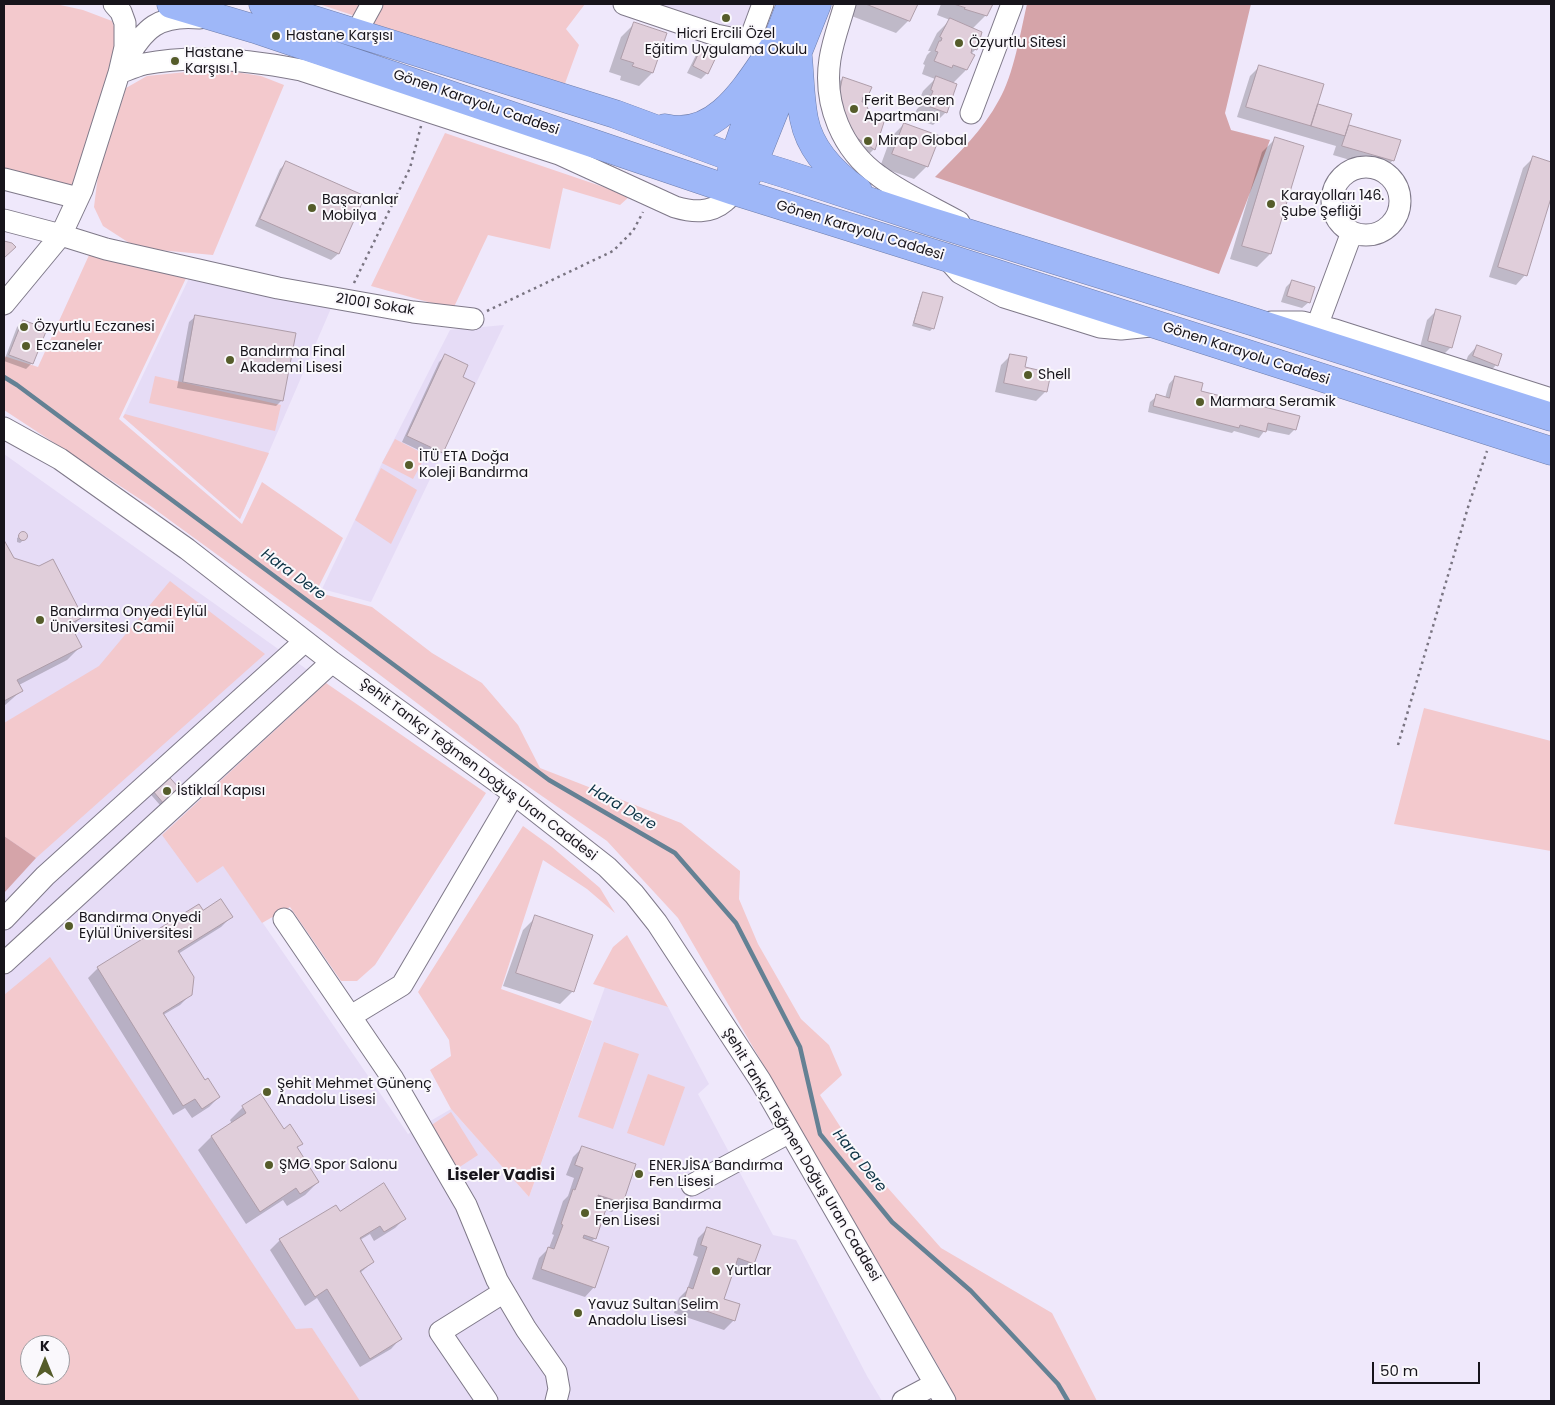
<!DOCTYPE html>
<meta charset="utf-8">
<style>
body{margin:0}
#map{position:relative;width:1555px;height:1405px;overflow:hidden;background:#efe8fb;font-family:Poppins,sans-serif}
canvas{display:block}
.frame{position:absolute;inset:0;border:5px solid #17141b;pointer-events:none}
.north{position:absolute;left:20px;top:1335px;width:50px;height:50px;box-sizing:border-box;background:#faf8fc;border:1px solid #9f9da2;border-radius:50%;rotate:0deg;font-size:14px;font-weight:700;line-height:20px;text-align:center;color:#17141b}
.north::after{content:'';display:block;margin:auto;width:18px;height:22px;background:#555c2a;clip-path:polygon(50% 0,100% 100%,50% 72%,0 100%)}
.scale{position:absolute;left:1372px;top:1362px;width:108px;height:22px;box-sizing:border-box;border:2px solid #17141b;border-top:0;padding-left:6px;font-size:15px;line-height:18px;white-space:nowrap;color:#17141b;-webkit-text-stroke:4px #faf8fc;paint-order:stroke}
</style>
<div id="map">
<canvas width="1555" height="1405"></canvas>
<div class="frame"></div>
<div class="north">K</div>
<div class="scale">50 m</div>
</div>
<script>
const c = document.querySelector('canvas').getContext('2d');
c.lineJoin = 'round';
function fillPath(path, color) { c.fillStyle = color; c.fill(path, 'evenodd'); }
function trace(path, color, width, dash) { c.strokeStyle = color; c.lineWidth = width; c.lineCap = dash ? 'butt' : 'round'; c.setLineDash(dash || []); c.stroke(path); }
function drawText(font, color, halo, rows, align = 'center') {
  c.font = font + ' Poppins,sans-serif'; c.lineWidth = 4; c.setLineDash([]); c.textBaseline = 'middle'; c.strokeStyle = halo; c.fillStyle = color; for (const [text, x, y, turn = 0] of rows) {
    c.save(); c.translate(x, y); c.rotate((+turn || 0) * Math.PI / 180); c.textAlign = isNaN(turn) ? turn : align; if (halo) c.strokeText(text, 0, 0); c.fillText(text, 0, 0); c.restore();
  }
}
fillPath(new Path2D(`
 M658,4H756L745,32Z
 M191,274L332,306L240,519L123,417Z
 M504,325L371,602L322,589L382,463L450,330Z
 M4,454L326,683L162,835L223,865L408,1134L451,1109L529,1197L605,987L668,1007L709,1084L698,1094L773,1235L796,1240L867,1376L882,1401H4ZM30,1345H60V1375H30Z`), '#e6dcf6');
fillPath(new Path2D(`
 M4,4H56L83,10L112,21L117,35L112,65L74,187L4,169Z
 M319,4H365L358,17Z
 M379,4H585L566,29L579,45L563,89L368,26Z
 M216,69L261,76L284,85L213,255L137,248L103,226L94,207L98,175L126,88L147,76Z
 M445,133L630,196L620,205L563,188L550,249L488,235L453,309L371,286Z
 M90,253L188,274L119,419L242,524L262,482L343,538L316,592L372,607L432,653L482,683L518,725L540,768L681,823L740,871L739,899L758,944L801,1019L829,1045L842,1075L820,1095L857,1153L941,1248L1052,1313L1097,1401H957L944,1376L678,918L607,841L513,776L322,631L149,505L4,410V356L38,367Z
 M155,376L281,405L275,431L149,403Z
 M125,414L269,453L240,519L123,417Z
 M395,439L426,455L413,479L382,463Z
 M381,468L417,490L391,544L355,520Z
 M170,581L265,654L36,858L4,836V723L99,666Z
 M326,683L486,793L375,965L357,981H341L290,907L262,923L223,866L197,883L162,835Z
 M1424,708L1551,741V851L1394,824Z
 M523,826L552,847L600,888L615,913L587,889L543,860L501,989L592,1021L529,1197L451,1109L430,1070L451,1056L449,1040L418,992Z
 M627,935L668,1007L593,984L613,947Z
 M50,957L296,1329L312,1328L360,1401H4V995ZM30,1345H60V1375H30Z
 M604,1042L639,1054L613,1129L578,1117Z
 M648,1074L685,1087L664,1146L627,1133Z
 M451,1112L478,1155L455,1170L427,1128Z`), '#f3c9cd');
fillPath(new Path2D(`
 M1027,4H1251L1225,113L1231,130L1270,140L1219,274L935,177C959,153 983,130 999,100C1014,74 1020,34 1027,4Z
 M4,836L36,858L4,893Z`), '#d5a4a9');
fillPath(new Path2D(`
 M854,4H916L909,20L896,33L849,15Z
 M941,4H991L986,15L972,29L976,49L971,54L966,70L952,84L946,112L933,125L913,118L917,109L922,104L918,103L923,91L935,79L922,74L925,65L923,64L927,55L931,51H928L937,33L950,20L937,15Z
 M634,24L652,73L639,86L620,80L621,76L609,72L621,37Z
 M702,49L707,73L701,79L687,73L696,55Z
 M1260,66L1316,105L1350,115L1347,125L1399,141L1393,160L1384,170L1333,155L1336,146L1237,117L1250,76Z
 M843,78L866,98L860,104L867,118L870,121L874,117V149L861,162L830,91Z
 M904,124L927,166L914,179L880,167L891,137Z
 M1275,139L1302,147L1270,254L1257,267L1230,259L1262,152Z
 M1533,158L1551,163V194L1525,275L1516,285L1489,277L1523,168Z
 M286,163L363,197L338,254L331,260L255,226L280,169Z
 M1292,281L1309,302L1302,308L1281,302L1286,287Z
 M924,293L933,328L930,331L912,326L921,296Z
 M1437,310L1451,347L1441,357L1419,351L1427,320Z
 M196,316L282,400L276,406L177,388L189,322Z
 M23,321L32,363L26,369L4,361L17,327Z
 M1477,346L1496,365L1487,375L1464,366L1468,356Z
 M1011,355L1046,391L1036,401L995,392L1001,365Z
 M445,356L461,378L442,452L435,458L402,442L439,362Z
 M1175,377L1199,392L1295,429L1289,435L1265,430L1259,438L1234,431L1232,433L1148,412L1150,402L1157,396L1165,398L1169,384Z
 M24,533L27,537L20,543L17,542V538Z
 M4,543L13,559L82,617L70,628L80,647L67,660L19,685L21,691L4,706Z
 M157,765L173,820L139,781Z
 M199,906L203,912L231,917L221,927L178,954L190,995L180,1005L163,1015L204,1082L219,1097L209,1107L192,1118L185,1108L173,1115L88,978L98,968Z
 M536,917L573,991L560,1004L503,986L523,930Z
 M261,1096L283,1130L301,1143L296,1148L318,1182L305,1195L287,1206L283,1200L246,1224L198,1150L211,1137L232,1124L230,1120L243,1107Z
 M582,1148L621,1202L612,1212L605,1210L595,1238L591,1242L594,1287L585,1297L532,1279L539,1258L549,1248L554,1235L552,1234L563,1201L568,1196L574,1178L566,1175L573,1157Z
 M339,1212L404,1219L395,1228L374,1241L370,1234L360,1240L373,1262L360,1273L400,1339L391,1349L360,1367L317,1298L305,1306L270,1250L280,1240Z
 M708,1228L753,1263L744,1273L733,1269L723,1300L734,1320L724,1330L674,1313L679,1298L687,1290L698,1257L693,1255L698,1238Z`), '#0003');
trace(new Path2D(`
 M4,377L17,385L549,780L675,853L736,923L800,1047L820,1134L892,1222L971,1291L1058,1384L1068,1401`), '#648194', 4.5);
const building = new Path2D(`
 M866,4H918L910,21Z
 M954,4H993L987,16L964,9L965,8Z
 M950,18L982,32L977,50L972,48L971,53L975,55L967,70L953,65L952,68L934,61L938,52L935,51L939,41H941L942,38L940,37Z
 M634,22L667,33L653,73L632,66L634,63L621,59Z
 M702,47L717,55L708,74L693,66Z
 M1259,65L1324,84L1311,126L1246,107Z
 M936,76L957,84L947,113L925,105L929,95L931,96L933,91L931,90Z
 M843,77L872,87L867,98L863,97L862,102H865L871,116L868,118L872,121L874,115L885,119L875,150L857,138L845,122L839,95Z
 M1318,104L1352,114L1345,136L1311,126Z
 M904,123L940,136L928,167L892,154Z
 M1349,125L1401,140L1394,161L1342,146Z
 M1275,137L1304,146L1271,254L1242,246Z
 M1533,156L1551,162V198L1527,276L1498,267Z
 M286,161L365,196L339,254L260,219Z
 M4,241L12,243L16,247L4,258Z
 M1292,280L1315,287L1310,303L1287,296Z
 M923,292L943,297L934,329L914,323Z
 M1436,309L1461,316L1452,348L1428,341Z
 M195,315L296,333L283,401L183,382Z
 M23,320L47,329L33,364L9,355Z
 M1477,345L1502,354L1498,366L1473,356Z
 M445,354L468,365L463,377L475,383L443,453L407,436Z
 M1010,354L1027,357L1025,367L1051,373L1047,392L1004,383Z
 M1175,376L1203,383L1201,391L1300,416L1296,430L1268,423L1266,432L1240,425L1239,428L1153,406L1156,394L1169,398Z
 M18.5 536a4.5 4.5 0 1 1 9 0a4.5 4.5 0 1 1-9 0Z
 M4,540L14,558L39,566L53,559L83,617L70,624L82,647L17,680L23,691L4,701Z
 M157,763L193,804L176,818L141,777Z
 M221,899L233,917L178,951L194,977L192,995L163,1013L205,1080L208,1078L220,1097L202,1109L195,1099L183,1106L97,967L199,904L203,910Z
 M535,915L593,935L574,992L516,973Z
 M261,1094L284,1129L290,1124L303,1144L297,1147L319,1182L300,1194L296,1188L260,1212L211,1136L246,1113L242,1106Z
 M582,1146L636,1164L623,1203L598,1195V1196L609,1200L596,1239L584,1235L583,1238L609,1247L595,1288L541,1269L548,1247L554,1249L563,1225L561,1224L573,1189L575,1190L583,1168L575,1165Z
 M384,1183L406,1219L384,1232L380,1226L360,1238L374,1262L360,1271L402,1339L370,1359L327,1289L315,1297L279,1239L336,1205L340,1211Z
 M707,1227L761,1245L754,1264L738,1258L724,1299L740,1304L735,1321L683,1303L688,1287L693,1289L707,1247L701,1245Z`);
fillPath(building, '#e0ceda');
trace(building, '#ae9da9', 1);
const minor = new Path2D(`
 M624,4L716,35L774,47
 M845,4C840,22 833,40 830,59C823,104 842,150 879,176C903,194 932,207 959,222
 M356,33L372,4
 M749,42L763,4
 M125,62C144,28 159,14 200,18
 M119,73C127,70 136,66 144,64C195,54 251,60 301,70L559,154L675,207C692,212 710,214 725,201C728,199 730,195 733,192C737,189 742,186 746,183
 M971,113L1012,4
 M1332 201a34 34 0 1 1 68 0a34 34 0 1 1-68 0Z
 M4,179L78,198
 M4,220L61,235L106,249L278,288L413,312L473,319
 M952,264L960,273L1004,297L1100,327L1121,329L1151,326
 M4,304L61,235L82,190L119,73L125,47V23L121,12L114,4
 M1271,322H1302L1335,330L1551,399
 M1317,326L1352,232
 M4,428L60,459L187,549L332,662L514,794L607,867L634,894L657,923L760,1080L945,1401
 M4,919L45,876L305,641
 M284,919L393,1079L466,1205L497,1280L526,1329L556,1372L559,1389L556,1401
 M4,963L332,662
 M351,1016L402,985L514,794
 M692,1185L790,1132
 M487,1401L440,1332L504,1292
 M903,1401L935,1384`);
const highway = new Path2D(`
 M171,4L255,29L734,191L945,257L1551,451
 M263,4L615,114L734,158L783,173L929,221L1254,322L1551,417
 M798,57C800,78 800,99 804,119C810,150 834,174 858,191
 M665,128C718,141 749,82 774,47
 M731,175L734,158L748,117L791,4
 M745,180L753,164L817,4`);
trace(minor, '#7f7989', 23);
trace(highway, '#6f7eab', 29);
trace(new Path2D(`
 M354,283L410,168L421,126
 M487,311L613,251L633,231L643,212
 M1398,745L1469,504L1487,451`), '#797481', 2.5, [2.5, 4]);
trace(minor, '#fff', 21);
trace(highway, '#9eb7f8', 28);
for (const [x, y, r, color] of [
 [726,18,5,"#555c2a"],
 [276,36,5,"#555c2a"],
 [959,43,5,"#555c2a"],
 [175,61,5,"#555c2a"],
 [854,109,5,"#555c2a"],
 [868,141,5,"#555c2a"],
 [1271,204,5,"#555c2a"],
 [312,208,5,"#555c2a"],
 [24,327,5,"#555c2a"],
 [26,346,5,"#555c2a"],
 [230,360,5,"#555c2a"],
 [1028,375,5,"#555c2a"],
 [1200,402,5,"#555c2a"],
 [409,465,5,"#555c2a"],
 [40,620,5,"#555c2a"],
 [167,791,5,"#555c2a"],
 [69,926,5,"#555c2a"],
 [267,1092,5,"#555c2a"],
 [269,1165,5,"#555c2a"],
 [639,1174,5,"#555c2a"],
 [585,1213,5,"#555c2a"],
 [716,1271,5,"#555c2a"],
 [578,1313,5,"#555c2a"]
]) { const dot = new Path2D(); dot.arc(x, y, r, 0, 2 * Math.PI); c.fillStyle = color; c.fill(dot); trace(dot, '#faf8fc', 2); }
drawText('14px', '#17141b', '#faf8fc', [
 ["Hicri Ercili Özel",726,34,"center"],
 ["Eğitim Uygulama Okulu",726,50,"center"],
 ["Hastane Karşısı",286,36],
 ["Özyurtlu Sitesi",969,43],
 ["Hastane",185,53],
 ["Karşısı 1",185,69],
 ["Ferit Beceren",864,101],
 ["Apartmanı",864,117],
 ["Mirap Global",878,141],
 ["Karayolları 146.",1281,196],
 ["Şube Şefliği",1281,212],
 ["Başaranlar",322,200],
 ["Mobilya",322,216],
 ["Özyurtlu Eczanesi",34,327],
 ["Eczaneler",36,346],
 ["Bandırma Final",240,352],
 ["Akademi Lisesi",240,368],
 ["Shell",1038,375],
 ["Marmara Seramik",1210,402],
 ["İTÜ ETA Doğa",419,457],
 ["Koleji Bandırma",419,473],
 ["Bandırma Onyedi Eylül",50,612],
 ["Üniversitesi Camii",50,628],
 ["İstiklal Kapısı",177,791],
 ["Bandırma Onyedi",79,918],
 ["Eylül Üniversitesi",79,934],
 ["Şehit Mehmet Günenç",277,1084],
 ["Anadolu Lisesi",277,1100],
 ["ŞMG Spor Salonu",279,1165],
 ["ENERJİSA Bandırma",649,1166],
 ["Fen Lisesi",649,1182],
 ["Enerjisa Bandırma",595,1205],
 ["Fen Lisesi",595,1221],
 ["Yurtlar",726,1271],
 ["Yavuz Sultan Selim",588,1305],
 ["Anadolu Lisesi",588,1321]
], 'left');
drawText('14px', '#17141b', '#faf8fc', [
 ["Gönen Karayolu Caddesi",476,103,19],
 ["Gönen Karayolu Caddesi",860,231,17],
 ["21001 Sokak",375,305,9],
 ["Gönen Karayolu Caddesi",1246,354,18],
 ["Şehit Tankçı Teğmen Doğuş Uran Caddesi",478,770,37],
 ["Şehit Tankçı Teğmen Doğuş Uran Caddesi",801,1155,59]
]);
drawText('italic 15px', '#0d3345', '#faf8fc', [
 ["Hara Dere",293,575,36],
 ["Hara Dere",622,808,30],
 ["Hara Dere",859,1161,51]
]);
drawText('bold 16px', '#17141b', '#faf8fc', [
 ["Liseler Vadisi",501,1176]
]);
</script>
